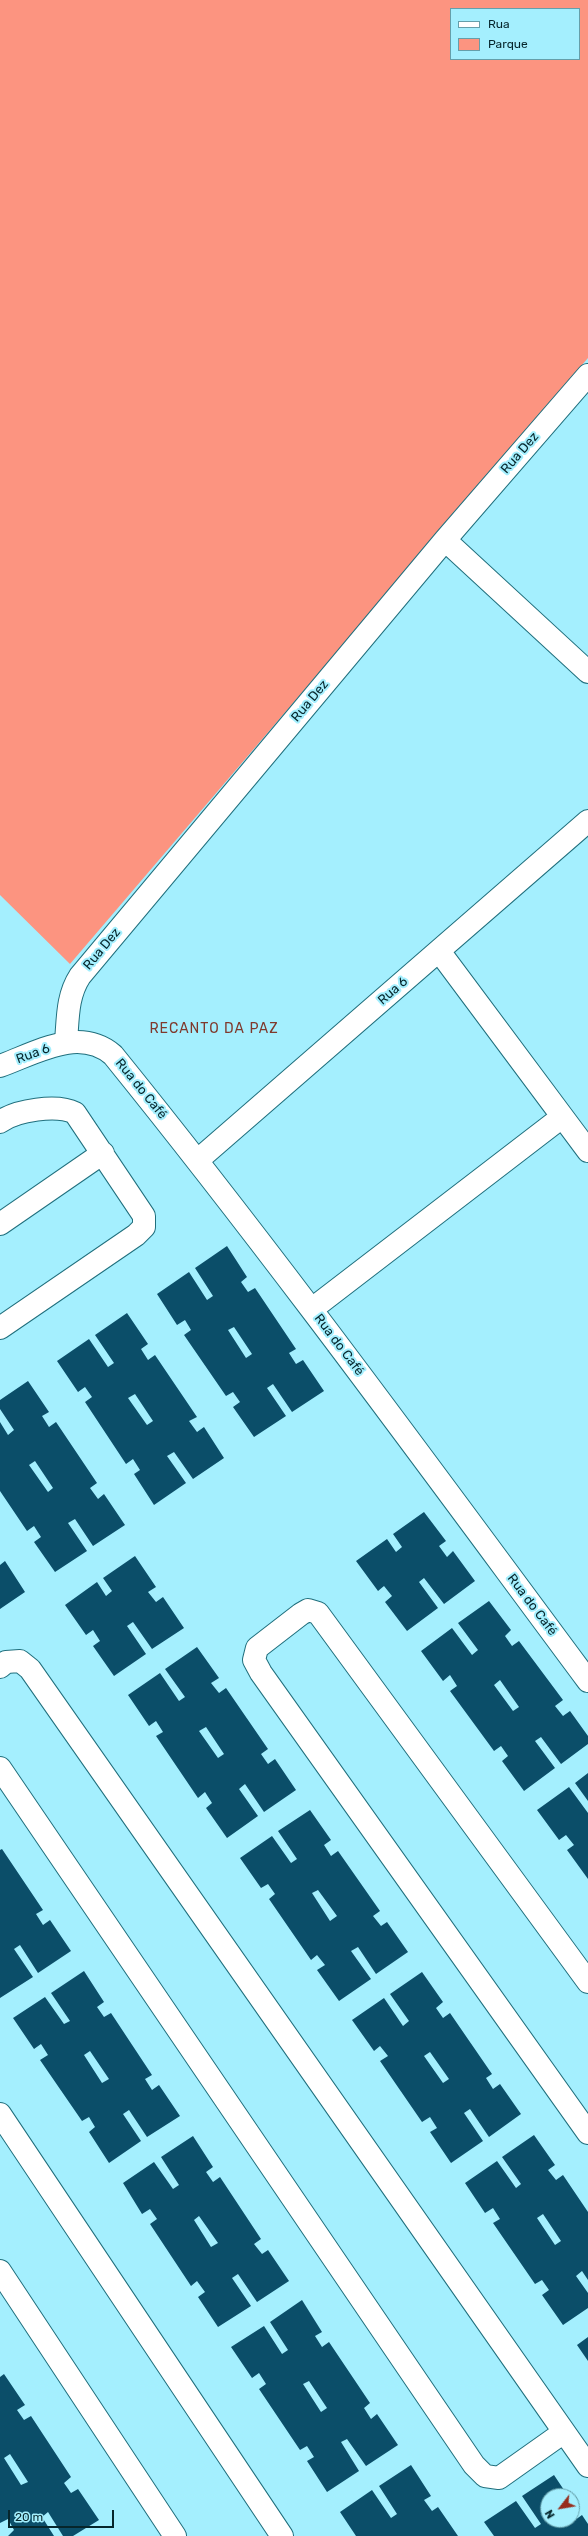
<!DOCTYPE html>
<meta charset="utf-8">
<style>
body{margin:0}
#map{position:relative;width:588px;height:2536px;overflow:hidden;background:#a4effe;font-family:Rubik,sans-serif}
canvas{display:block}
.legend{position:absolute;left:450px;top:8px;width:130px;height:52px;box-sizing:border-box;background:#a4effe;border:1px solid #659faa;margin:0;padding:5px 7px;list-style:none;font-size:12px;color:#06262c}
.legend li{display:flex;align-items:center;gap:8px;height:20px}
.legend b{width:20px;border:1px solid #659faa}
.north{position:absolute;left:540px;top:2488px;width:40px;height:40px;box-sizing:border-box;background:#a4effe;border:1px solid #659faa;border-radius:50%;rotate:239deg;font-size:11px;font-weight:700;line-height:16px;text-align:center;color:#06262c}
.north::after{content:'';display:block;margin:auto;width:14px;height:18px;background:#972d1c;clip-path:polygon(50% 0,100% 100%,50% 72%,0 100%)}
.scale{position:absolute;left:8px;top:2510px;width:106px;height:18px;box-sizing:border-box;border:2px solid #06262c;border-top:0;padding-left:5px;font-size:12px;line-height:14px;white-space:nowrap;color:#06262c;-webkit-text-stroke:3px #a4effe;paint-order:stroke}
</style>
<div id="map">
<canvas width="588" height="2536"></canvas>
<ul class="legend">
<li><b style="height:5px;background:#fff"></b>Rua</li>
<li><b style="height:11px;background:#fc9480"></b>Parque</li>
</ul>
<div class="north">N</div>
<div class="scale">20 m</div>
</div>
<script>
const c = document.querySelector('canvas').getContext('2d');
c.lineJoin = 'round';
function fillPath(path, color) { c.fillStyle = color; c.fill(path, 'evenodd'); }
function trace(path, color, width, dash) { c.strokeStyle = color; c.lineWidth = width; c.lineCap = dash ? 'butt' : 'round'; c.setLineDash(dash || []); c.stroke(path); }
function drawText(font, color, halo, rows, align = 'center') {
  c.font = font + ' Rubik,sans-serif'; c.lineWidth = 4; c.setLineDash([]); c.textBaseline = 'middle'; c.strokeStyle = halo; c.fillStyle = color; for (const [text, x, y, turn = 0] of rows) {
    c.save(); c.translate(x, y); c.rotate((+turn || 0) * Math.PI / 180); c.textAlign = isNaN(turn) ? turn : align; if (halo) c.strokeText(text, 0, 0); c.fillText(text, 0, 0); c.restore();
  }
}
fillPath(new Path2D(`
 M0,0H588V358L70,964L0,895ZM451,9H579V59H451Z`), '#fc9480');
fillPath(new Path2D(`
 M227,1246L247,1277L241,1282L248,1292L255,1288L296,1349L289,1353L296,1364L303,1360L324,1391L292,1412L273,1384L267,1388L286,1416L254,1437L233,1407L240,1402L233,1392L226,1396L184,1335L191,1330L185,1320L177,1325L157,1294L189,1272L207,1300L213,1296L195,1268ZM234,1327L252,1354L246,1358L228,1330Z
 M127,1313L148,1344L141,1349L148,1360L155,1355L197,1417L189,1421L197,1432L204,1427L224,1458L193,1479L174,1452L167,1456L186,1483L154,1505L134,1474L140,1470L133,1459L126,1464L85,1402L92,1397L85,1387L78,1392L57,1361L89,1339L108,1367L114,1363L95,1335ZM135,1394L153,1421L147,1425L128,1398Z
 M28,1381L49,1412L42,1416L49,1427L56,1422L97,1483L90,1488L98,1499L104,1494L125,1525L93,1546L75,1519L68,1523L87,1551L55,1572L34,1542L41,1537L34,1526L27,1531L0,1491V1422L8,1435L14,1430L0,1409V1400ZM35,1461L53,1488L48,1492L29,1465Z
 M424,1512L446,1541L439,1546L447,1557L453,1551L475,1581L444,1604L424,1578L419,1582L438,1608L407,1631L385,1602L392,1596L384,1586L378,1591L356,1561L387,1539L396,1552L402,1547L393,1534Z
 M135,1556L156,1587L148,1592L156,1602L163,1597L184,1628L152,1649L133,1622L127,1626L146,1654L114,1676L93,1646L100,1641L93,1630L86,1635L65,1605L97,1582L106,1596L112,1591L103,1578Z
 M5,1561L25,1592L0,1609V1565Z
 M489,1601L511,1630L505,1636L512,1646L519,1641L563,1700L555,1706L563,1716L570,1711L588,1736V1744L561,1764L541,1737L535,1741L555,1768L524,1791L502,1761L508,1756L501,1746L494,1751L450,1691L457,1686L450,1675L443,1681L421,1651L452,1628L472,1655L478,1650L458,1623ZM500,1680L519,1707L513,1711L494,1685Z
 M197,1647L219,1678L211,1683L219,1693L226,1688L268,1749L261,1754L268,1764L275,1759L296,1790L264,1812L245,1784L239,1789L258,1816L227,1838L206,1808L212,1803L205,1792L198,1798L156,1736L163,1732L156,1721L149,1726L128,1695L160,1673L179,1701L185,1697L165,1669ZM206,1727L224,1754L218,1758L199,1731Z
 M588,1773V1801L575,1783Z
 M569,1787L588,1813V1879L567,1850L574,1845L566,1835L559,1840L537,1810Z
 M310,1810L331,1840L324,1845L331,1856L338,1851L380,1911L373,1916L381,1926L387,1922L408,1952L376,1974L358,1947L351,1951L371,1979L339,2001L317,1970L325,1965L317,1955L311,1960L269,1899L275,1894L268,1884L261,1888L240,1858L272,1836L291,1863L297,1859L278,1831ZM318,1890L337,1916L330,1921L312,1893Z
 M2,1849L43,1910L36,1914L43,1925L50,1920L71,1951L38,1973L20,1945L14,1949L33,1977L0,1998V1850Z
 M84,1971L104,2002L97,2007L104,2017L111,2013L152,2075L145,2079L152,2090L159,2085L180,2116L147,2137L129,2110L123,2114L141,2141L109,2163L89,2132L95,2127L89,2117L82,2121L40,2060L48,2055L41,2044L34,2049L13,2018L45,1997L64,2024L70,2021L51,1993ZM90,2051L109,2079L102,2083L84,2055Z
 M422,1972L443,2002L436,2008L443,2018L450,2013L492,2074L486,2078L493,2089L500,2084L521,2114L489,2137L470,2109L464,2113L483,2141L451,2163L430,2132L437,2128L430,2117L422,2122L380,2061L388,2056L380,2046L374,2051L352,2020L384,1998L403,2026L409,2021L390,1994ZM430,2052L449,2079L443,2083L424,2056Z
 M534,2135L555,2165L548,2170L556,2180L563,2175L588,2212V2280L582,2271L576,2276L588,2293V2308L563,2325L542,2295L549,2290L542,2280L535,2284L493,2223L500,2219L493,2208L485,2213L465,2183L497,2161L516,2188L521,2184L502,2157ZM543,2214L561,2241L555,2245L537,2218Z
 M193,2136L213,2167L206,2172L213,2182L220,2177L261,2239L254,2244L262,2254L268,2250L289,2281L257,2302L238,2274L232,2278L251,2306L218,2327L198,2297L205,2292L197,2281L191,2286L150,2224L157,2219L150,2209L142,2214L123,2183L154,2162L173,2189L179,2185L161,2157ZM199,2216L218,2243L211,2247L194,2220Z
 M302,2300L322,2332L315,2336L322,2347L329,2342L370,2403L364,2408L371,2419L377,2414L398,2445L366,2466L347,2439L341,2442L359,2471L327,2492L307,2461L314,2457L307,2446L300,2450L259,2389L266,2384L259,2373L252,2378L231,2347L264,2326L282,2354L288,2350L270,2322ZM309,2381L327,2408L321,2412L303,2384Z
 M588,2337V2361L577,2345Z
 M4,2374L25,2405L17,2410L24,2420L31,2416L71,2477L64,2483L71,2493L78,2489L99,2520L73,2536H63L48,2512L42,2517L54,2536H8L14,2530L8,2519L0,2523V2377ZM10,2454L28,2482L21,2485L4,2458Z
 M411,2465L431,2496L424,2500L432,2511L438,2507L458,2536H356L340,2512L372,2490L391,2518L397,2514L379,2486Z
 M554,2475L568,2496H548V2520H572V2516L575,2520L582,2515L588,2524V2536H494L484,2522L516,2501L535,2528L541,2524L522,2496Z`), '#0b4e69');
const street = new Path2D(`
 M445,540L588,672
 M439,951L588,1151
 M66,1042C68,1018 67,996 80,976L445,540L588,375
 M0,1122C16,1110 57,1104 75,1113L144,1216V1227L136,1235L0,1328
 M198,1160L588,821
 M0,1224L103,1153
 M312,1309L562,1117
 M0,1667L6,1662L20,1661L30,1669L588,2466
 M0,1768L474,2465L485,2476L499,2478L564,2432
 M588,1982L318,1613L308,1610L301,1614L257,1648L254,1660L261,1673L588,2133
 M0,2114L282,2536
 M0,2271L175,2536`);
const secondary = new Path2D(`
 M0,1066C36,1053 79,1026 113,1055C278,1259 432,1471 588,1681`);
trace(street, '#206f7d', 24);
trace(secondary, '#206f7d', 24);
trace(street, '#fff', 22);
trace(secondary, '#fff', 22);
drawText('13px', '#06262c', '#a4effe', [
 ["Rua Dez",520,453,-49],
 ["Rua Dez",310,701,-50],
 ["Rua Dez",102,949,-50],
 ["Rua 6",393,991,-41],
 ["Rua 6",33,1054,-20],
 ["Rua do Café",141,1089,51],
 ["Rua do Café",339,1345,53],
 ["Rua do Café",532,1605,53]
]);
c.letterSpacing = '1px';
drawText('14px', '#7f392c', '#a4effe', [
 ["RECANTO DA PAZ",214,1029]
]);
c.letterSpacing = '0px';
</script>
